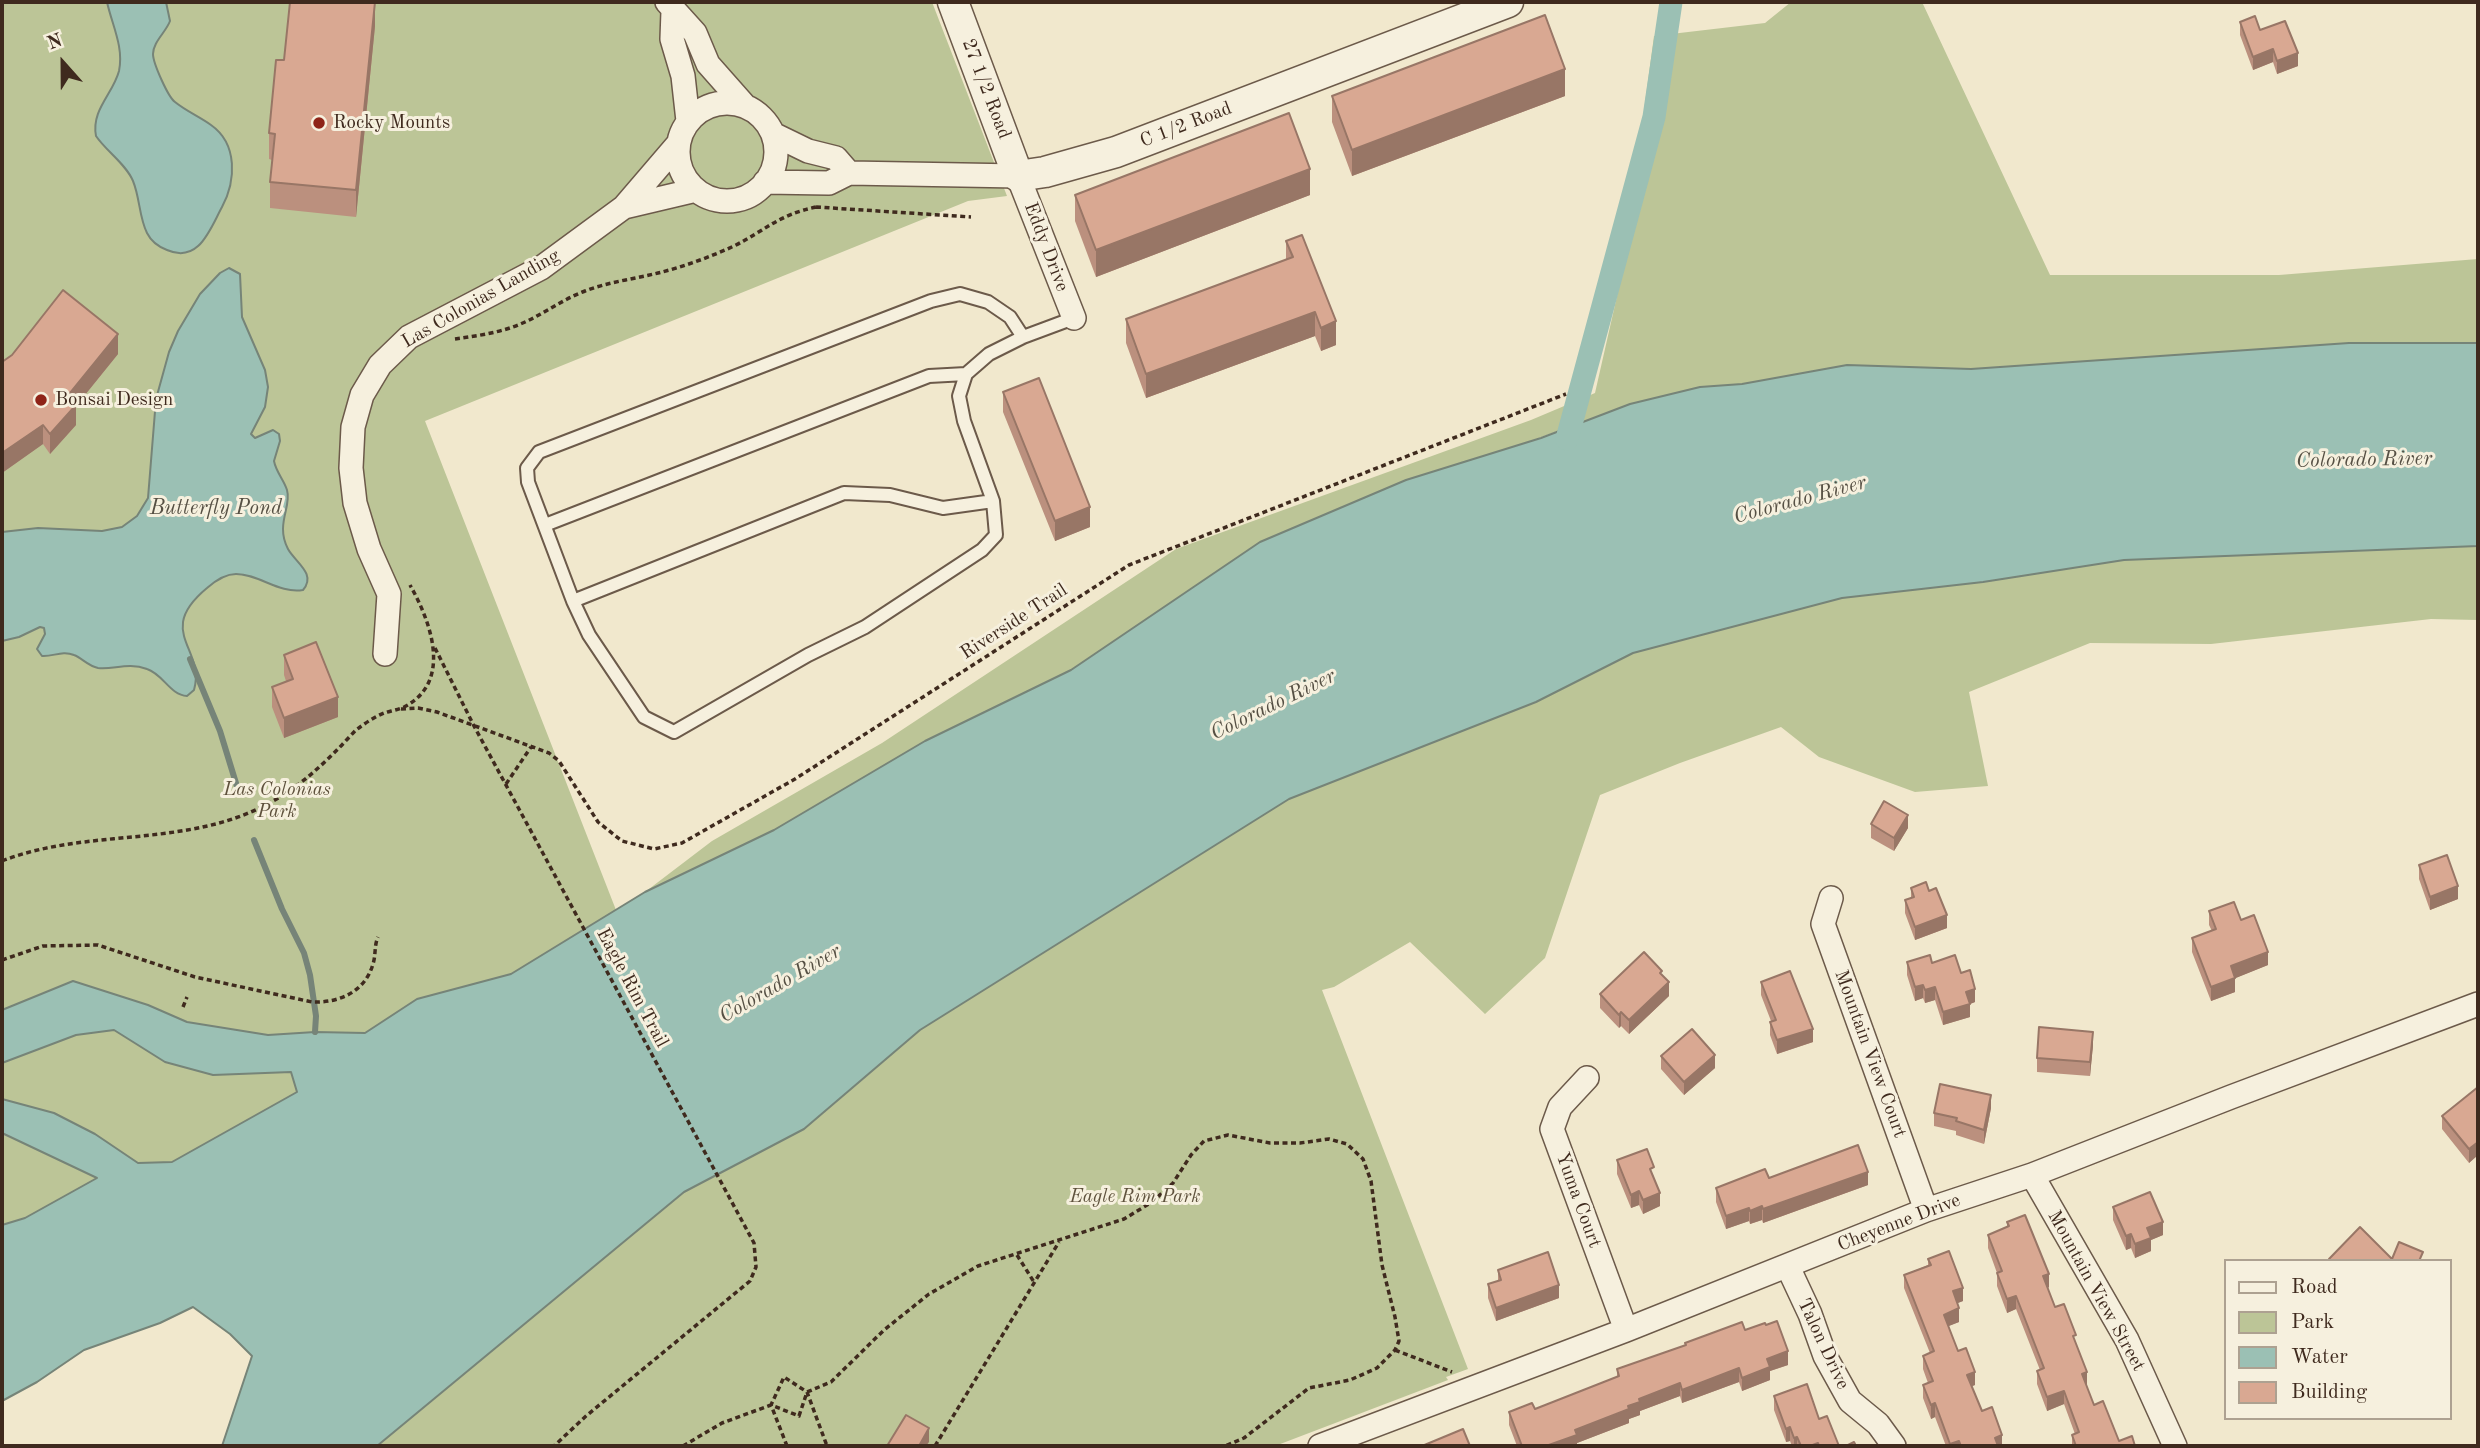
<!DOCTYPE html>
<style>
body{margin:0}
#map{position:relative;width:2480px;height:1448px;overflow:hidden;background:#f1e8cd;font-family:"Old Standard TT",serif}
canvas{display:block}
.frame{position:absolute;inset:0;border:4px solid #3f2a1e;pointer-events:none}
.legend{position:absolute;left:2224px;top:1259px;width:228px;height:161px;box-sizing:border-box;background:#f6f0de;border:2px solid #ada191;margin:0;padding:9px 12px;list-style:none;font-size:21px;color:#3f2a1e}
.legend li{display:flex;align-items:center;gap:14px;height:35px}
.legend b{width:35px;border:2px solid #ada191}
.north{position:absolute;left:28px;top:28px;width:70px;height:70px;-webkit-text-stroke:5px #f6f0de;paint-order:stroke;rotate:339deg;font-size:19px;font-weight:700;line-height:28px;text-align:center;color:#3f2a1e}
.north::after{content:'';display:block;margin:auto;width:24px;height:32px;background:#3f2a1e;clip-path:polygon(50% 0,100% 100%,50% 72%,0 100%)}
</style>
<div id="map">
<canvas width="2480" height="1448"></canvas>
<div class="frame"></div>
<ul class="legend">
<li><b style="height:9px;background:#f6f0de"></b>Road</li>
<li><b style="height:19px;background:#bcc597"></b>Park</li>
<li><b style="height:19px;background:#9bc0b4"></b>Water</li>
<li><b style="height:19px;background:#d9a892"></b>Building</li>
</ul>
<div class="north">N</div>
</div>
<script>
const c = document.querySelector('canvas').getContext('2d');
c.lineJoin = 'round';
function fillPath(path, color) { c.fillStyle = color; c.fill(path, 'evenodd'); }
function trace(path, color, width, dash) { c.strokeStyle = color; c.lineWidth = width; c.lineCap = dash ? 'butt' : 'round'; c.setLineDash(dash || []); c.stroke(path); }
function drawText(font, color, halo, rows, align = 'center') {
  c.font = font + ' "Old Standard TT",serif'; c.lineWidth = 6; c.setLineDash([]); c.textBaseline = 'middle'; c.strokeStyle = halo; c.fillStyle = color; for (const [text, x, y, turn = 0] of rows) {
    c.save(); c.translate(x, y); c.rotate((+turn || 0) * Math.PI / 180); c.textAlign = isNaN(turn) ? turn : align; if (halo) c.strokeText(text, 0, 0); c.fillText(text, 0, 0); c.restore();
  }
}
fillPath(new Path2D(`
 M2,2H932L1007,196L968,201L425,421L616,910L67,1265L2,1316Z
 M1791,2H1922L2050,275H2279L2478,259V343H2349L1971,369L1847,365L1742,384L1700,387L1630,404L1260,542L1071,670L774,830L645,892L712,841L882,743L1176,549L1531,420L1595,393L1622,274L1654,36L1765,23Z
 M2478,546V620L2431,619L2211,644L2090,643L1969,692L1988,786L1915,792L1819,757L1781,727L1680,763L1600,795L1545,958L1485,1014L1410,942L1334,987L1322,990L1468,1369L1446,1377L1448,1380L1275,1446H376L684,1192L804,1129L920,1030L1289,799L1536,702L1633,653L1842,598L1983,582L2124,560Z`), '#bcc597');
const water = new Path2D(`
 M107,2H166L170,21C166,32 153,42 153,54C153,63 168,97 175,102C186,111 200,117 211,125C238,144 236,181 222,207C210,229 199,264 167,250C159,247 151,241 147,233C139,217 140,198 133,181C126,164 106,151 96,136C91,110 113,94 119,71C124,47 112,25 107,2Z
 M229,268L240,274L242,317L265,370L268,387L265,407L251,434L255,438L273,430L279,434L280,441L274,461C276,472 284,480 287,490C292,507 275,524 288,549C295,562 317,574 303,590C279,594 259,574 236,574C226,574 215,581 207,588C154,632 206,648 194,690L187,696C170,695 163,674 147,669C128,662 113,670 98,668C88,666 82,658 74,655C62,650 53,657 42,656L37,649L45,634L44,628L40,627L19,637L2,641V532L38,528L102,531L122,527L137,516L148,498L156,399L169,352L178,331L200,294L220,273Z
 M2349,343H2478V546L2124,560L1983,582L1842,598L1633,653L1536,702L1289,799L920,1030L804,1129L684,1192L377,1446H222L252,1356L230,1334L193,1307L160,1323L84,1350L37,1382L2,1401V1225L25,1218L97,1178L2,1133V1099L54,1113L95,1134L138,1163L172,1162L297,1092L291,1072L213,1075L165,1062L114,1030L76,1035L2,1063V1010L73,981L148,1005L187,1022L268,1035L315,1032L365,1033L417,999L511,974L645,892L774,830L925,741L1071,670L1260,542L1406,480L1541,438L1630,404L1700,387L1742,384L1847,365L1971,369Z`);
fillPath(water, '#9bc0b4');
trace(water, '#768478', 2);
trace(new Path2D(`
 M190,659L220,731L239,793
 M254,840L282,909L304,953L310,975L316,1016L315,1032`), '#768478', 6);
trace(new Path2D(`
 M1567,439L1654,117L1671,2`), '#9bc0b4', 23);
const service = new Path2D(`
 M1023,337L1010,317L988,302L960,294L931,301L539,452L527,468L528,482L573,601L589,635L644,717L674,732L808,655L865,627L982,550L996,535L993,501L964,421L959,396L966,374L989,354L1023,337L1074,318
 M545,525L929,376L966,374
 M573,601L844,493L890,495L943,508L993,501`);
const minor = new Path2D(`
 M667,2L695,33L708,64L746,107
 M673,11L672,39L683,76L688,121
 M678 152a49 49 0 1 1 98 0a49 49 0 1 1-98 0Z
 M773,134L808,151L836,158L849,173
 M765,182L829,183L849,173L1018,176L1074,318
 M624,207L696,190
 M385,654L389,594L369,549L355,503L351,468L353,427L362,395L380,365L409,337L541,268L624,207L678,144
 M1831,898L1823,924L1926,1210
 M1587,1078L1560,1107L1552,1129L1626,1330
 M2032,1175L2127,1340L2175,1446
 M1788,1267L1810,1314L1825,1356L1850,1401L1878,1424L1894,1446
 M1320,1446L1626,1330L1926,1210L2032,1175L2231,1097L2478,1004`);
const tertiary = new Path2D(`
 M953,2L1018,176L1045,172L1116,152L1508,2`);
trace(service, '#6c5a4a', 16);
trace(minor, '#6c5a4a', 26);
trace(tertiary, '#6c5a4a', 33);
trace(new Path2D(`
 M816,207L971,217
 M455,339C476,336 498,333 518,325C541,316 561,300 585,291C608,282 634,279 658,273C683,267 710,257 734,246C766,230 778,215 816,207V204
 M435,648L474,726L754,1243L756,1267L750,1281L586,1416L554,1446
 M401,709L418,708L437,712L549,753L559,761L598,822L622,841L654,849L682,843L795,779L1129,565L1566,394
 M506,784L531,747
 M2,861C89,827 188,849 271,802C296,789 318,769 338,749C344,743 350,736 356,730C364,724 374,717 384,713C390,711 397,710 404,707C453,682 431,622 410,585
 M2,960L43,946L98,945L195,977L312,1002C339,1003 365,992 373,964C376,955 374,946 378,937
 M183,1007L187,997
 M1017,1255L1034,1282
 M1395,1350L1452,1372
 M683,1446L722,1423L771,1405L799,1416L807,1392L831,1382L884,1330L929,1294L978,1266L1124,1219L1152,1202L1173,1183L1191,1155L1204,1141L1228,1135L1270,1143H1300L1329,1139L1347,1144L1363,1159L1371,1181L1382,1265L1395,1317L1399,1341L1395,1350L1377,1368L1350,1380L1309,1388L1244,1438L1225,1446
 M787,1446L771,1405L784,1377L807,1392L827,1446
 M935,1446L1059,1242`), '#3f2a1e', 3.5, [5, 3.5]);
trace(service, '#f6f0de', 12);
trace(minor, '#f6f0de', 23);
trace(tertiary, '#f6f0de', 30);
fillPath(new Path2D(`
 M2240,22L2260,30L2298,66L2277,74L2273,62L2253,70L2240,35Z
 M375,26L356,217L270,208V182L272,160L269,159V133L284,60Z
 M1332,96H1565L1352,176L1332,122Z
 M1075,195H1310L1096,277L1075,221Z
 M1286,241L1336,345L1321,351L1315,336L1146,398L1126,343V319L1286,260Z
 M118,354L76,406V425L50,454L43,444L2,473V362Z
 M1003,392L1090,527L1055,541L1003,412Z
 M284,655L338,717L284,738L272,707V687L286,681L284,675Z
 M1871,824L1908,828L1894,851L1871,838Z
 M2419,865L2458,899L2430,910L2419,879Z
 M1911,888L1929,891L1947,928L1915,940L1905,913V900L1911,898Z
 M2209,911L2241,920L2268,965L2235,978V992L2211,1001L2192,952V938L2212,931L2209,925Z
 M1907,962L1932,963L1961,973L1975,1002L1970,1004V1017L1943,1025L1935,1000L1925,1003L1923,998L1915,1001L1907,975Z
 M1662,975L1669,996L1629,1034L1621,1026L1619,1028L1600,1008V994Z
 M1761,982L1813,1042L1777,1054L1770,1035V1022L1771,1021L1761,995Z
 M2093,1045L2090,1076L2037,1072V1058Z
 M1661,1056L1715,1068L1684,1095L1661,1069Z
 M2478,1087V1155L2469,1163L2442,1129V1116Z
 M1991,1108L1984,1144L1956,1135V1131L1934,1126V1113Z
 M1617,1160L1654,1179L1660,1206L1643,1214L1639,1205L1631,1208L1617,1174Z
 M1769,1178L1868,1185L1763,1223L1762,1220L1750,1224L1749,1221L1726,1229L1716,1202V1188Z
 M2113,1207L2163,1235L2151,1240V1251L2135,1258L2131,1248L2126,1250L2113,1220Z
 M2007,1222L2049,1287L2048,1288L2055,1307L2076,1344L2086,1386L2094,1405L2119,1441L2135,1446H2072V1435L2075,1434L2064,1404L2047,1411L2037,1384V1371L2040,1370L2016,1309L2007,1313L1997,1286V1273L1988,1248V1235L2007,1227Z
 M1928,1259L1963,1301L1957,1303L1959,1322L1948,1326L1958,1351L1975,1385L1972,1386L1982,1411L2002,1446H1946L1935,1417L1931,1419L1923,1398V1385L1928,1383L1923,1369V1356L1930,1353L1904,1288V1275L1928,1265Z
 M1498,1270L1559,1298L1496,1321L1488,1298V1284L1498,1281Z
 M1745,1330L1788,1365L1770,1371V1380L1742,1391L1739,1382L1682,1403L1680,1396L1640,1411V1415L1629,1419V1423L1577,1443V1446H1517L1509,1425V1412L1535,1409L1617,1377V1369L1685,1346V1343Z
 M1774,1396L1819,1419L1839,1446H1792L1790,1441L1786,1442L1774,1410Z`), '#bb907e');
fillPath(new Path2D(`
 M375,2V26L356,217V190Z
 M2273,49V62L2253,70V57Z
 M2298,53V66L2277,74V61Z
 M1565,69V96L1352,176V150Z
 M1310,169V195L1096,277V250Z
 M1315,312V336L1146,398V374Z
 M1336,321V345L1321,351V328Z
 M118,334V354L76,406V425L50,454V434L66,398Z
 M43,425V444L2,473V453Z
 M1090,507V527L1055,541V521Z
 M338,697V717L284,738V718Z
 M1908,815V828L1894,851V838Z
 M2458,886V899L2430,910V897Z
 M1947,915V928L1915,940V927Z
 M2268,952V965L2231,980V966Z
 M2235,978V992L2211,1001V987Z
 M1669,982V996L1629,1034V1020Z
 M1923,985V998L1915,1001V987Z
 M1935,987V1000L1925,1003V990Z
 M1975,989V1002L1970,1004V1017L1943,1025V1012L1966,992Z
 M1621,1012V1026L1619,1028V1015Z
 M1813,1029V1042L1777,1054V1040Z
 M2093,1032V1045L2090,1076V1062Z
 M1715,1055V1068L1684,1095V1082Z
 M1991,1095V1108L1984,1144V1130Z
 M2478,1142V1155L2469,1163V1149Z
 M1868,1172V1185L1763,1223V1209Z
 M1639,1191V1205L1631,1208V1195Z
 M1660,1193V1206L1643,1214V1200Z
 M1762,1206V1220L1750,1224V1211Z
 M1749,1208V1221L1726,1229V1216Z
 M2163,1222V1235L2151,1240V1251L2135,1258V1244L2147,1228Z
 M2131,1234V1248L2126,1250V1236Z
 M2049,1274V1287L2043,1289V1276Z
 M1559,1285V1298L1496,1321V1308Z
 M1963,1288V1301L1953,1305V1291Z
 M2016,1296V1309L2007,1313V1299Z
 M1959,1308V1322L1944,1328V1315Z
 M1788,1351V1365L1770,1371V1380L1742,1391V1378L1767,1359Z
 M1739,1368V1382L1682,1403V1390Z
 M1975,1372V1385L1967,1388V1375Z
 M2087,1372V1386L2082,1388V1374Z
 M1680,1383V1396L1640,1411V1415L1629,1419V1423L1577,1443V1446H1546L1575,1430L1628,1406L1639,1399Z
 M2064,1391V1404L2047,1411V1397Z
 M1935,1403V1417L1931,1419V1405Z
 M1790,1427V1441L1786,1442V1429Z
 M929,1428V1442L926,1446H919Z
 M2002,1435V1446H1995V1438Z
 M1797,1437V1446H1794V1438Z
 M1959,1441V1446H1950V1444Z`), '#987666');
const building = new Path2D(`
 M290,2H375L356,190L270,182L275,134L269,133L276,60H284Z
 M1545,15L1565,69L1352,150L1332,96Z
 M2255,16L2260,30L2285,21L2298,53L2277,61L2273,49L2253,57L2240,22Z
 M1289,113L1310,169L1096,250L1075,195Z
 M1302,235L1336,321L1321,328L1315,312L1146,374L1126,319L1293,257L1286,241Z
 M63,290L118,334L66,398L76,405L50,434L43,425L2,453V362L12,355Z
 M1039,378L1090,507L1055,521L1003,392Z
 M316,642L338,697L284,718L272,687L293,679L284,655Z
 M1884,801L1908,815L1894,838L1871,824Z
 M2447,855L2458,886L2430,897L2419,865Z
 M1926,882L1929,891L1936,888L1947,915L1915,927L1905,900L1914,897L1911,888Z
 M2234,902L2241,920L2254,915L2268,952L2231,966L2235,978L2211,987L2192,938L2216,929L2209,911Z
 M1644,952L1662,971L1660,973L1669,982L1629,1020L1621,1012L1619,1015L1600,994Z
 M1930,955L1932,963L1955,955L1961,973L1970,970L1975,989L1966,992L1970,1004L1943,1012L1935,987L1925,990L1923,985L1915,987L1907,962Z
 M1790,971L1813,1029L1777,1040L1770,1022L1776,1020L1761,982Z
 M2039,1027L2093,1032L2090,1062L2037,1058Z
 M1692,1029L1715,1055L1684,1082L1661,1056Z
 M1940,1084L1991,1095L1984,1130L1956,1121L1957,1118L1934,1113Z
 M2478,1087V1142L2469,1149L2442,1116Z
 M1858,1145L1868,1172L1763,1209L1762,1206L1750,1211L1749,1208L1726,1216L1716,1188L1765,1169L1769,1178Z
 M1647,1149L1654,1167L1650,1169L1660,1193L1643,1200L1639,1191L1631,1195L1617,1160Z
 M2150,1192L2163,1222L2147,1228L2151,1238L2135,1244L2131,1234L2126,1236L2113,1207Z
 M2025,1215L2049,1274L2043,1276L2055,1307L2064,1304L2076,1335L2073,1336L2087,1372L2082,1374L2094,1405L2103,1401L2119,1441L2132,1436L2135,1446H2076L2072,1435L2079,1432L2064,1391L2047,1397L2037,1371L2044,1368L2016,1296L2007,1299L1997,1273L2002,1271L1988,1235L2009,1226L2007,1222Z
 M2360,1227L2392,1259L2399,1242L2423,1252L2419,1261H2331L2329,1259Z
 M1949,1251L1963,1288L1953,1291L1959,1308L1944,1315L1958,1351L1966,1348L1975,1372L1967,1375L1982,1411L1992,1407L2002,1435L1995,1438L1998,1446H1961L1959,1441L1950,1444L1935,1403L1931,1405L1923,1385L1933,1381L1923,1356L1934,1351L1904,1275L1931,1265L1928,1259Z
 M1548,1252L1559,1285L1496,1308L1488,1284L1501,1280L1498,1270Z
 M1777,1321L1788,1351L1767,1359L1770,1367L1742,1378L1739,1368L1682,1390L1680,1383L1639,1399L1640,1402L1628,1406L1629,1409L1575,1430L1577,1435L1546,1446H1522L1509,1412L1532,1403L1535,1409L1619,1376L1617,1369L1686,1345L1685,1343L1742,1322L1745,1330L1765,1323L1766,1325Z
 M1807,1384L1819,1419L1827,1416L1839,1446H1819L1818,1443L1810,1446H1801L1797,1437L1794,1438L1790,1427L1786,1429L1774,1396Z
 M906,1415L929,1428L919,1446H887Z
 M1463,1429L1470,1446H1422Z
 M1854,1442L1856,1446H1846Z`);
fillPath(building, '#d9a892');
trace(building, '#987666', 2);
for (const [x, y, r, color] of [
 [319,123,7,"#8f2418"],
 [41,400,7,"#8f2418"]
]) { const dot = new Path2D(); dot.arc(x, y, r, 0, 2 * Math.PI); c.fillStyle = color; c.fill(dot); trace(dot, '#f6f0de', 2.5); }
drawText('19px', '#3f2a1e', '#f6f0de', [
 ["27 1/2 Road",986,89,69],
 ["C 1/2 Road",1186,125,-21],
 ["Eddy Drive",1046,247,69],
 ["Las Colonias Landing",481,299,-30],
 ["Riverside Trail",1014,622,-33],
 ["Eagle Rim Trail",632,988,62],
 ["Mountain View Court",1870,1054,70],
 ["Yuma Court",1578,1200,70],
 ["Cheyenne Drive",1899,1223,-21],
 ["Mountain View Street",2096,1291,61],
 ["Talon Drive",1823,1344,65]
]);
drawText('19px', '#3f2a1e', '#f6f0de', [
 ["Rocky Mounts",333,123],
 ["Bonsai Design",55,400]
], 'left');
drawText('italic 19px', '#5e513c', '#f6f0de', [
 ["Las Colonias",277,790],
 ["Park",277,812],
 ["Eagle Rim Park",1135,1197]
]);
drawText('italic 21px', '#565044', '#f6f0de', [
 ["Colorado River",2364,460,-1],
 ["Colorado River",1800,500,-15],
 ["Butterfly Pond",216,508],
 ["Colorado River",1273,705,-26],
 ["Colorado River",780,984,-30]
]);
</script>
